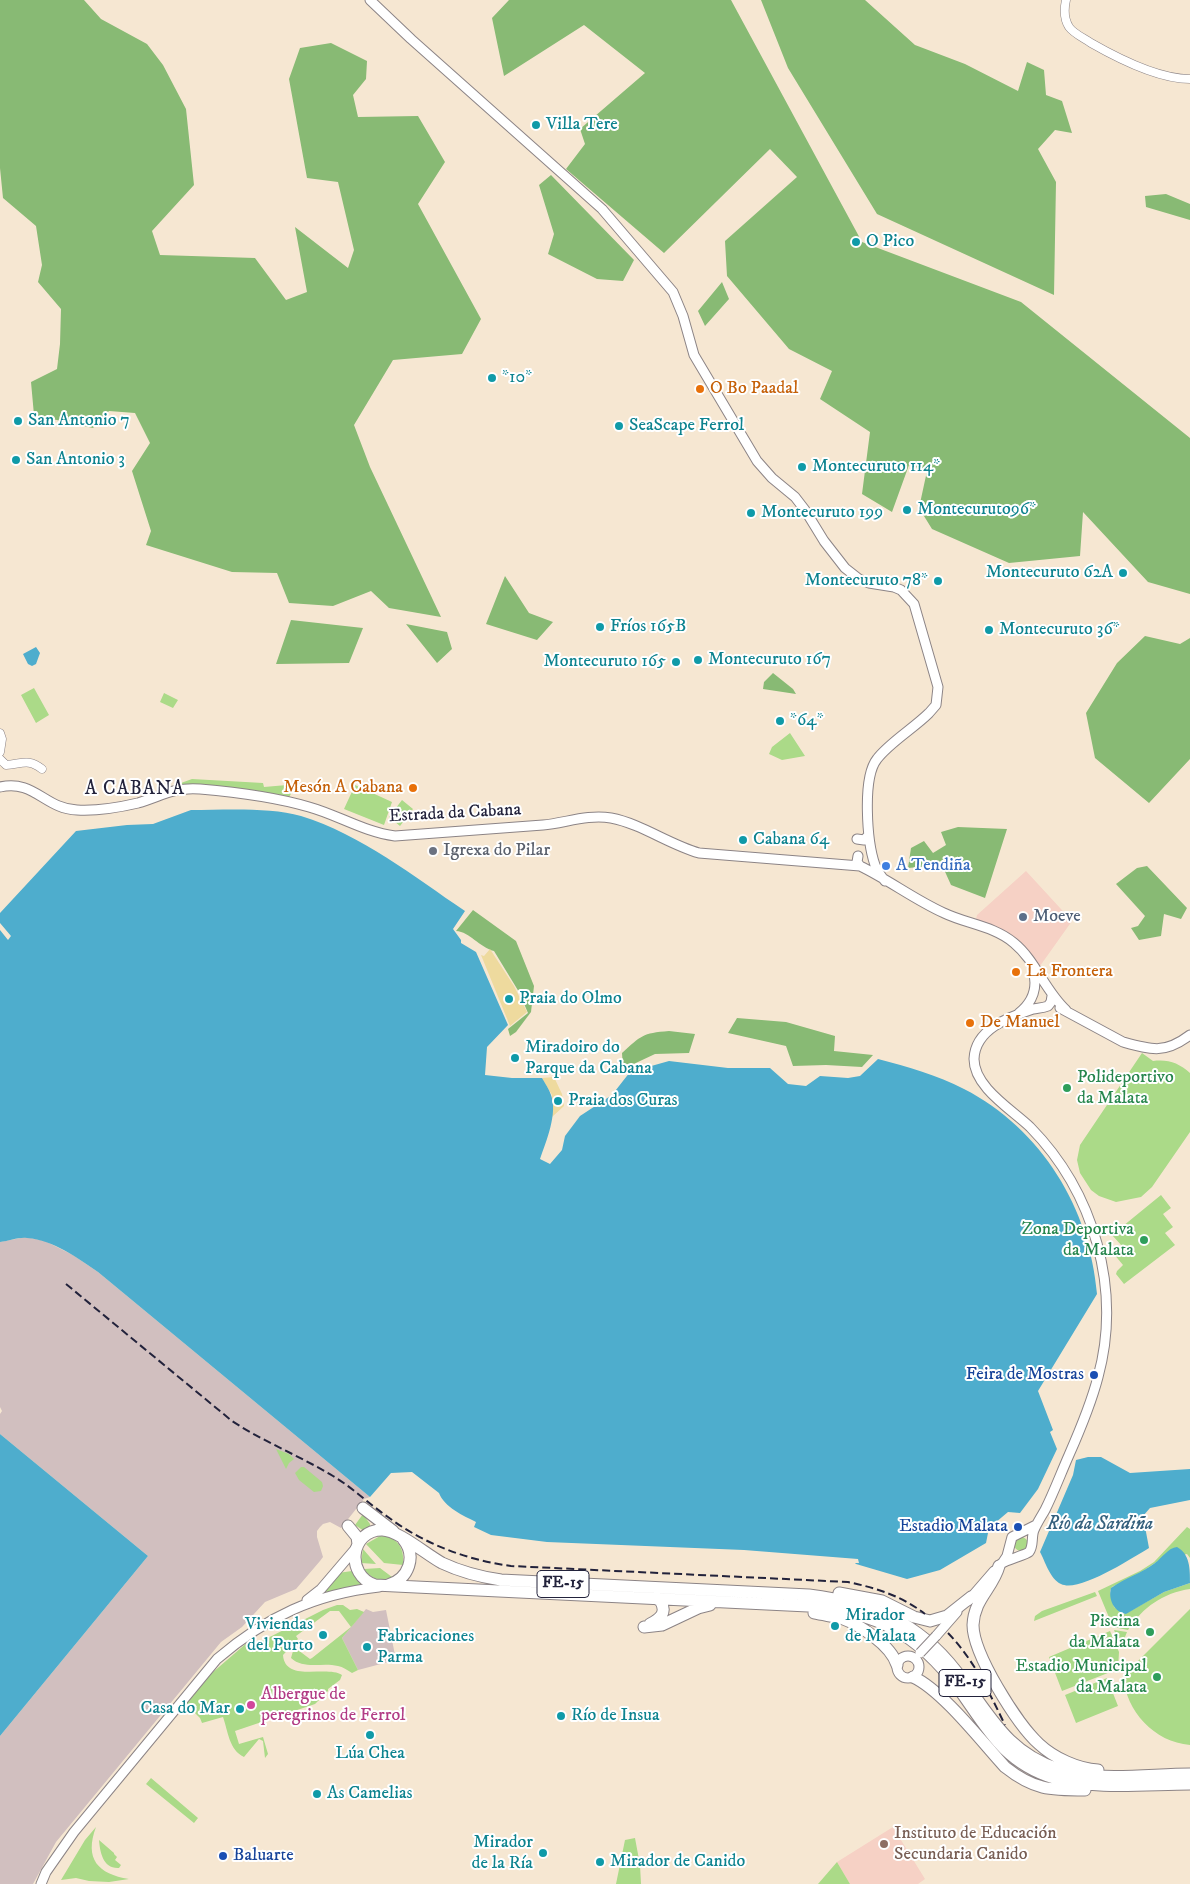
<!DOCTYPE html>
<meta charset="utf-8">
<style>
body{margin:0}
canvas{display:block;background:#f6e7d2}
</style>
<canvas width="1190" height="1884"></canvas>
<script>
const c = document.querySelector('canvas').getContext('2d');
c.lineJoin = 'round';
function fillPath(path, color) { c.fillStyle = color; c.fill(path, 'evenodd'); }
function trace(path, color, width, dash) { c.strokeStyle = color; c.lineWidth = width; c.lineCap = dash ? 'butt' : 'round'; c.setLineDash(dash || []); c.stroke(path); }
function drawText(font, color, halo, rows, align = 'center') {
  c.font = font + ' "IM FELL DW Pica",serif'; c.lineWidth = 4; c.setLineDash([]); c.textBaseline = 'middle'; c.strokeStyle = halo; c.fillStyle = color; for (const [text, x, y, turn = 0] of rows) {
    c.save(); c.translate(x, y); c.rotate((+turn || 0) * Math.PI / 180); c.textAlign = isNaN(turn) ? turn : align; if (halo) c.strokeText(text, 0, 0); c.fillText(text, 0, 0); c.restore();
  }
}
fillPath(new Path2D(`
 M1026,871L1072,921L1040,966L1019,942L1010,935L976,920L977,915Z
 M893,1827L925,1879L918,1884H850L837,1862Z`), '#f6d1c5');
fillPath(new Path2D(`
 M26,1237L45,1241L73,1255L98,1272L370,1497L364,1499L341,1528L330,1522L323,1524L320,1527L317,1531V1537L323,1557L320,1561L296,1589L265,1602L242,1627L221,1642L56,1842L33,1884H0V1736L148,1556L0,1434V1414L2,1411L0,1407V1242Z
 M366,1609L373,1612L386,1610L396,1660L358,1670L342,1638Z`), '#d1bfbf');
fillPath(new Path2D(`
 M34,688L49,715L36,723L21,695Z
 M164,693L178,700L173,708L160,702Z
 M790,733L805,756L782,760L769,754L772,747Z
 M192,779L263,783L264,787L287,785L292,792L288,799L181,785V783Z
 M355,785L392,802L384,825L344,809Z
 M402,800L413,809L400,826L389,817Z
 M1142,1053L1153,1061C1168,1059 1179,1063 1190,1073V1132L1152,1187L1141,1197L1116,1202L1099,1196L1091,1190L1080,1173L1077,1160L1080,1145Z
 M1161,1195L1171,1208L1163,1214L1173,1227L1165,1233L1175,1245L1124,1284L1116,1274L1117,1271L1123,1265L1113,1253L1122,1246L1112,1235Z
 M276,1449L289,1454L294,1459L289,1463L286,1469Z
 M301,1467H304L322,1482L323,1486L321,1491L314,1492L299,1480L295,1473Z
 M363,1514L370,1524V1527L364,1531L355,1525Z
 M1187,1527L1190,1529V1558L1187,1554L1158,1561L1143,1571L1112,1587L1110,1591L1114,1607L1125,1614L1164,1592L1190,1583V1589C1163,1593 1143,1607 1128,1630L1113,1627L1098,1591L1140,1571L1154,1562Z
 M380,1536C397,1536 405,1548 403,1565L384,1563L366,1544Z
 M1014 1544a7 7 0 1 1 14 0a7 7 0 1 1-14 0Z
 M363,1549L376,1564L361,1563Z
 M380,1568L392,1577C381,1582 371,1579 364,1569Z
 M352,1571L357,1579L365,1586L317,1596L338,1573Z
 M1095,1592L1097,1596L1034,1621L1035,1616L1042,1611Z
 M337,1605H343L350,1610L357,1609L364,1612L342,1638L358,1670L352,1673C347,1670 343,1667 338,1666C322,1662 304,1670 291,1658L293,1651L298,1650L310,1659L312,1658L351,1627L339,1611H330L296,1636L298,1639L283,1655C285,1683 327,1665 342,1675L340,1680L328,1689V1691L315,1704L235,1731L239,1744L263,1737L268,1754L265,1758L263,1741L259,1739L244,1757C229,1750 228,1731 223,1717L202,1723L200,1718L186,1704L212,1673L249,1641L252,1646L323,1610Z
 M1190,1609V1745C1154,1742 1126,1711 1123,1676Z
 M1114,1630L1127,1632L1121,1647Z
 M1110,1631L1119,1652L1118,1669L1062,1691L1049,1657Z
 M1107,1678L1118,1706L1076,1723L1065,1695Z
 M151,1778L198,1818L194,1823L146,1784Z
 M96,1827C84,1859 98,1874 129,1879L109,1882L89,1881L76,1878L61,1880L85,1840Z
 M635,1838L640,1865L641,1884H616L625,1840Z
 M99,1840L114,1853V1854L117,1857L115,1860L121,1865L119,1868C103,1869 100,1852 99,1840Z
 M837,1862L850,1884H818Z`), '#abda88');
fillPath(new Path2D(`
 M0,0H84L101,19L147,44L163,65L186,109L194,185L152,231L160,255L255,258L286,300L307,292L295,227L348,268L354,250L338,182L307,178L289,79L300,48L331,43L367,61L366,79L353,95L358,117L418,116L445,162L418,204L481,319L462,354L393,360L354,425L370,467L441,617L389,608L371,591L333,606L289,603L277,573L232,572L146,545L151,531L132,471L150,443L135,413L109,411L93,428L34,415L31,382L57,369L60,344L61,309L38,282L42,265L36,226L3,198L0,168Z
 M509,0H731L862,242L1021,302L1190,438V594L1148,582L1083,512L1080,556L1009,563L932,529L919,508L927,471L909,465L892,512L862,494L870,432L820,399L832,371L789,349L727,276L725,241L797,177L770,149L664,253L566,169L585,144L580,129L645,73L584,25L504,76L492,18Z
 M761,0H865L915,45L965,64L1018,91L1027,62L1044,70L1046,95L1062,101L1072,133L1055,130L1038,149L1056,182L1054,295L877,214L788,68Z
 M551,175L634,260L623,281L597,279L548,254L554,234L539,185Z
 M1166,194L1190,204V220L1146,207L1145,196Z
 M722,282L729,299L705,326L698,311Z
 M505,576L529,613L553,622L537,640L486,624Z
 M291,620L363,628L349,663L276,664Z
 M406,624L447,632L452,649L437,663Z
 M1145,636L1180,644L1190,638V759L1149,803L1095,758L1086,713L1117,663Z
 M773,673L793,689L796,694L763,689L764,682Z
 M958,827L1007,829L985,898L951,885L942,865L908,868L911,848L924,841L933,853L946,845L941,832Z
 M1147,866L1187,908L1181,919L1164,914L1161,936L1139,940L1131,928L1138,926L1145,916L1116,884L1137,868Z
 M473,910L516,941L534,986L531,1012L516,1032L510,1036L508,1029L528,1013L519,992L494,951C479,947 470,932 456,931Z
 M737,1018L786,1022L835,1036L834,1051L873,1055L862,1067L826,1065L793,1066L786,1046L728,1033Z
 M669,1031L695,1034L689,1053L655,1054L623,1069L622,1053C641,1036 642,1033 669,1031Z`), '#88ba74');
fillPath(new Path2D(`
 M490,949L514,986L527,1012L510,1026L481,955L484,956Z
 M554,1077L562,1094L564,1106L552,1117V1095L542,1078Z`), '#eeda9e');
fillPath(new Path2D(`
 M36,647L40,653L36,664L32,666L28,664L23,654Z
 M191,810C224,810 270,807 301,816C362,835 413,876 465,911L453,929L461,940V943L476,952L508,1025L487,1047L485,1075L512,1078H542C545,1083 549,1089 551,1095C558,1113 546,1142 540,1159L550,1164L562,1150L565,1136L580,1116L612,1095L630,1072L669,1061L728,1068H770L788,1084L806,1086L820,1076L848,1078L860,1076L878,1059C908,1067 937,1075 964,1089C1042,1129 1090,1209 1097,1294L1038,1391L1053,1430L1050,1432L1057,1449L1038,1489L1020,1513L1008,1512L989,1528L986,1543L940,1570L907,1579L856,1564L855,1563H859L858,1559L744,1550L547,1542L491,1535L474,1527L476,1522C464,1516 444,1507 439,1493L412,1472L391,1473L370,1497L98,1272C77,1258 54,1240 27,1238C19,1237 9,1241 0,1242V930L8,940L11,936L0,923V913L76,831L127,825L153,824Z
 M0,1434L148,1556L0,1736Z
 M1088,1457H1101L1130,1473L1190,1469V1500L1150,1508L1143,1516L1149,1548C1132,1558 1079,1593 1061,1584C1050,1579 1045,1561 1040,1552L1073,1475L1076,1460Z
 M1177,1547C1190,1554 1190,1569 1190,1583L1164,1592L1126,1614C1114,1612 1108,1599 1111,1588C1125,1578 1142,1573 1155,1563C1163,1557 1168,1548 1177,1547Z`), '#4eadcd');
const tertiary = new Path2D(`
 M1066,0C1064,9 1064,19 1069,27C1074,34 1084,38 1091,43C1119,59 1158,79 1190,79
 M0,733L2,739L0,752
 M0,759L6,765C22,764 28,758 42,769`);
const secondary = new Path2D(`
 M370,0L411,39L602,209L673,292L683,316L694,355L757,461L772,478L795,497L805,510L824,541L845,568L859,579L869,583L894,587L901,590L914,604L938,687L936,705L929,713C914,728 889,743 877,759C862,778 867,842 875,865C877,871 881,876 885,881
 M0,787C34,779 45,809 77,810C95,811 121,807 138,803C162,796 173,787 200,789C235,792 275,797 309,807C338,815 364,832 395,836C444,832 493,829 543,825C565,823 588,814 611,818C642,824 668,844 699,853L860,866
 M857,839L864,840L868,836
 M858,856L857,862L860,866C889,880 915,900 944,913C967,924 994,926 1014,943C1036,961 1045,991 1066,1010
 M1060,1008L1123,1042C1152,1050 1165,1054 1190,1035
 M1019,1013C1033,1002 1038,987 1033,970
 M1003,1562L1007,1556L1012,1537L1036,1525
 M1002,1563C1008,1560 1027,1554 1029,1552C1034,1546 1031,1537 1034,1530C1037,1523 1041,1517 1045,1510C1054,1492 1061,1473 1069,1455C1080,1430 1091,1404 1098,1377C1122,1289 1094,1192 1030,1127C1011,1109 974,1087 974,1059C975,1029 1009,1017 1033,1009C1038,1008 1043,1008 1048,1006L1051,1002L1052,996
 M307,1600L321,1589L356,1548
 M968,1601L994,1571
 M936,1636L957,1612
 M897 1667a11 11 0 1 1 22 0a11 11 0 1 1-22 0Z
 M41,1884L46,1872L74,1832L217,1659C266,1617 315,1594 379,1587`);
const trunk = new Path2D(`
 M363,1508L393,1531
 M348,1526L357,1537L358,1544
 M999,1566C993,1588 974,1599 973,1625C973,1654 1017,1724 1039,1744C1054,1758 1078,1769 1098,1770
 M388,1585C409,1579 417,1556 403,1539
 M839,1593L882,1601L914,1617L930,1621L947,1616L971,1597
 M814,1613C823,1615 832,1616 841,1618C860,1625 891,1645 897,1665
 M650,1624C660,1619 667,1613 661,1602L656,1598
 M644,1627L662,1625L698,1608L710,1605
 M913,1677C942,1690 982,1742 1005,1767C1034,1790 1050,1790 1085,1790
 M1190,1774C1149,1774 1097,1782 1058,1769C1004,1751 989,1712 956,1671C917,1621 871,1603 809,1595L501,1580C481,1577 461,1572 442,1563C427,1555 398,1530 382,1530C350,1530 345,1575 375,1585L808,1606C877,1612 918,1634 959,1689C987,1728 1004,1763 1054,1778C1093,1790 1148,1784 1190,1784`);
trace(tertiary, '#8c8486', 9);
trace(secondary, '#8c8486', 11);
trace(trunk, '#8c8486', 13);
trace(tertiary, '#fff', 8);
trace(secondary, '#fff', 9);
trace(trunk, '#fff', 11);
trace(new Path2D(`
 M66,1284L232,1421C264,1442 300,1456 333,1476C353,1488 369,1504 388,1517C424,1544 467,1560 511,1566L848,1582C876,1588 902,1596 925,1614
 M948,1633C974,1660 989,1692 1005,1725`), '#22223b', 2, [8, 4]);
const secondaryBridge = new Path2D(`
 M920,1653L936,1636`);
trace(secondaryBridge, '#8c8486', 11, []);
trace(secondaryBridge, '#fff', 9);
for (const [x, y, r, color] of [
 [536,125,5,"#0f9aa8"],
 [856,242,5,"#0f9aa8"],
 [492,378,5,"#0f9aa8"],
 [700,389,5,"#e8710a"],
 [18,421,5,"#0f9aa8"],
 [619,426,5,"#0f9aa8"],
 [16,460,5,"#0f9aa8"],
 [802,467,5,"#0f9aa8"],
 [907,510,5,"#0f9aa8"],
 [751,513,5,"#0f9aa8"],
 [1123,573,5,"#0f9aa8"],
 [938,581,5,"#0f9aa8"],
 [600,627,5,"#0f9aa8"],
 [989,630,5,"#0f9aa8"],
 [698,660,5,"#0f9aa8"],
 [676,662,5,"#0f9aa8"],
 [780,721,5,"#0f9aa8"],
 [413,788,5,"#e8710a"],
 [743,840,5,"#0f9aa8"],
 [433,851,5,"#6b7280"],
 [886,866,5,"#3f7fe0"],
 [1023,917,5,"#5c6f8a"],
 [1016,972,5,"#e8710a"],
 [509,999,5,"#0f9aa8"],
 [970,1023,5,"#e8710a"],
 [515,1058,5,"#0f9aa8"],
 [1067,1088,5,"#2e9e5b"],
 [558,1101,5,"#0f9aa8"],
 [1144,1240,5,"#2e9e5b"],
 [1094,1375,5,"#1a4fb4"],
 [1018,1527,5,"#1a4fb4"],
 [835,1626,5,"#0f9aa8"],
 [1150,1632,5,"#2e9e5b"],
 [323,1635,5,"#0f9aa8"],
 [367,1647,5,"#0f9aa8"],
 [1157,1677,5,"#2e9e5b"],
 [251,1705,5,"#d1479c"],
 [240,1709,5,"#0f9aa8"],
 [561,1716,5,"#0f9aa8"],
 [370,1735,5,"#0f9aa8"],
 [317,1794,5,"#0f9aa8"],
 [884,1844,5,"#8d6e63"],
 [543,1853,5,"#0f9aa8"],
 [223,1856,5,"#1a4fb4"],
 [600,1862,5,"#0f9aa8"]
]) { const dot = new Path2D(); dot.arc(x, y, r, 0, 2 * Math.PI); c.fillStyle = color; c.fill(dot); trace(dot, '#fff', 2); }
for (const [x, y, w] of [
 [563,1584,52],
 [965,1683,52]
]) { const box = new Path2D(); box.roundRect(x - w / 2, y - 13.5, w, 27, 4); c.fillStyle = '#fff'; c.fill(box); trace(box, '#22223b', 1); }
drawText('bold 16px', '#22223b', null, [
 ["FE-15",563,1584],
 ["FE-15",965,1683]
]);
drawText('18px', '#0d838f', '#fff', [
 ["Villa Tere",546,125],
 ["O Pico",866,242],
 ["*10*",502,378],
 ["San Antonio 7",28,421],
 ["SeaScape Ferrol",629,426],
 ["San Antonio 3",26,460],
 ["Montecuruto 114*",812,467],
 ["Montecuruto96*",917,510],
 ["Montecuruto 199",761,513],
 ["Montecuruto 62A",1113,573,"right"],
 ["Montecuruto 78*",928,581,"right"],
 ["Fríos 165B",610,627],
 ["Montecuruto 36*",999,630],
 ["Montecuruto 167",708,660],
 ["Montecuruto 165",666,662,"right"],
 ["*64*",790,721],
 ["Cabana 64",753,840],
 ["Praia do Olmo",519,999],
 ["Miradoiro do",525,1048],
 ["Parque da Cabana",525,1069],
 ["Praia dos Curas",568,1101],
 ["Mirador",845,1616],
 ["de Malata",845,1637],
 ["Viviendas",313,1625,"right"],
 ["del Purto",313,1646,"right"],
 ["Fabricaciones",377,1637],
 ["Parma",377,1658],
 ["Casa do Mar",230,1709,"right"],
 ["Río de Insua",571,1716],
 ["Lúa Chea",370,1754,"center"],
 ["As Camelias",327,1794],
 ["Mirador",533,1843,"right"],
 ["de la Ría",533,1864,"right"],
 ["Mirador de Canido",610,1862]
], 'left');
drawText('18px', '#c56008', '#fff', [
 ["O Bo Paadal",710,389],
 ["Mesón A Cabana",403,788,"right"],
 ["La Frontera",1026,972],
 ["De Manuel",980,1023]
], 'left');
drawText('18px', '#22223b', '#fff', [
 ["Estrada da Cabana",455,814,-3]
]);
drawText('18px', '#5b616d', '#fff', [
 ["Igrexa do Pilar",443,851]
], 'left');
drawText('18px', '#366cbe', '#fff', [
 ["A Tendiña",896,866]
], 'left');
drawText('18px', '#4e5e75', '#fff', [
 ["Moeve",1033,917]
], 'left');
drawText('18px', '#27864d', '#fff', [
 ["Polideportivo",1077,1078,"left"],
 ["da Malata",1077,1099,"left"],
 ["Zona Deportiva",1134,1230],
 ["da Malata",1134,1251],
 ["Piscina",1140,1622],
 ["da Malata",1140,1643],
 ["Estadio Municipal",1147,1667],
 ["da Malata",1147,1688]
], 'right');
drawText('18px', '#164399', '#fff', [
 ["Feira de Mostras",1084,1375],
 ["Estadio Malata",1008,1527],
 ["Baluarte",233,1856,"left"]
], 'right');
drawText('18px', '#b23c85', '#fff', [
 ["Albergue de",261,1695],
 ["peregrinos de Ferrol",261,1716]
], 'left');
drawText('18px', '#785e54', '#fff', [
 ["Instituto de Educación",894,1834],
 ["Secundaria Canido",894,1855]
], 'left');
c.letterSpacing = '1px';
drawText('19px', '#22223b', '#fff', [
 ["A CABANA",135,790]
]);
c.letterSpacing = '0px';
drawText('italic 19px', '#36617d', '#fff', [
 ["Río da Sardiña",1100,1525]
]);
</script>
